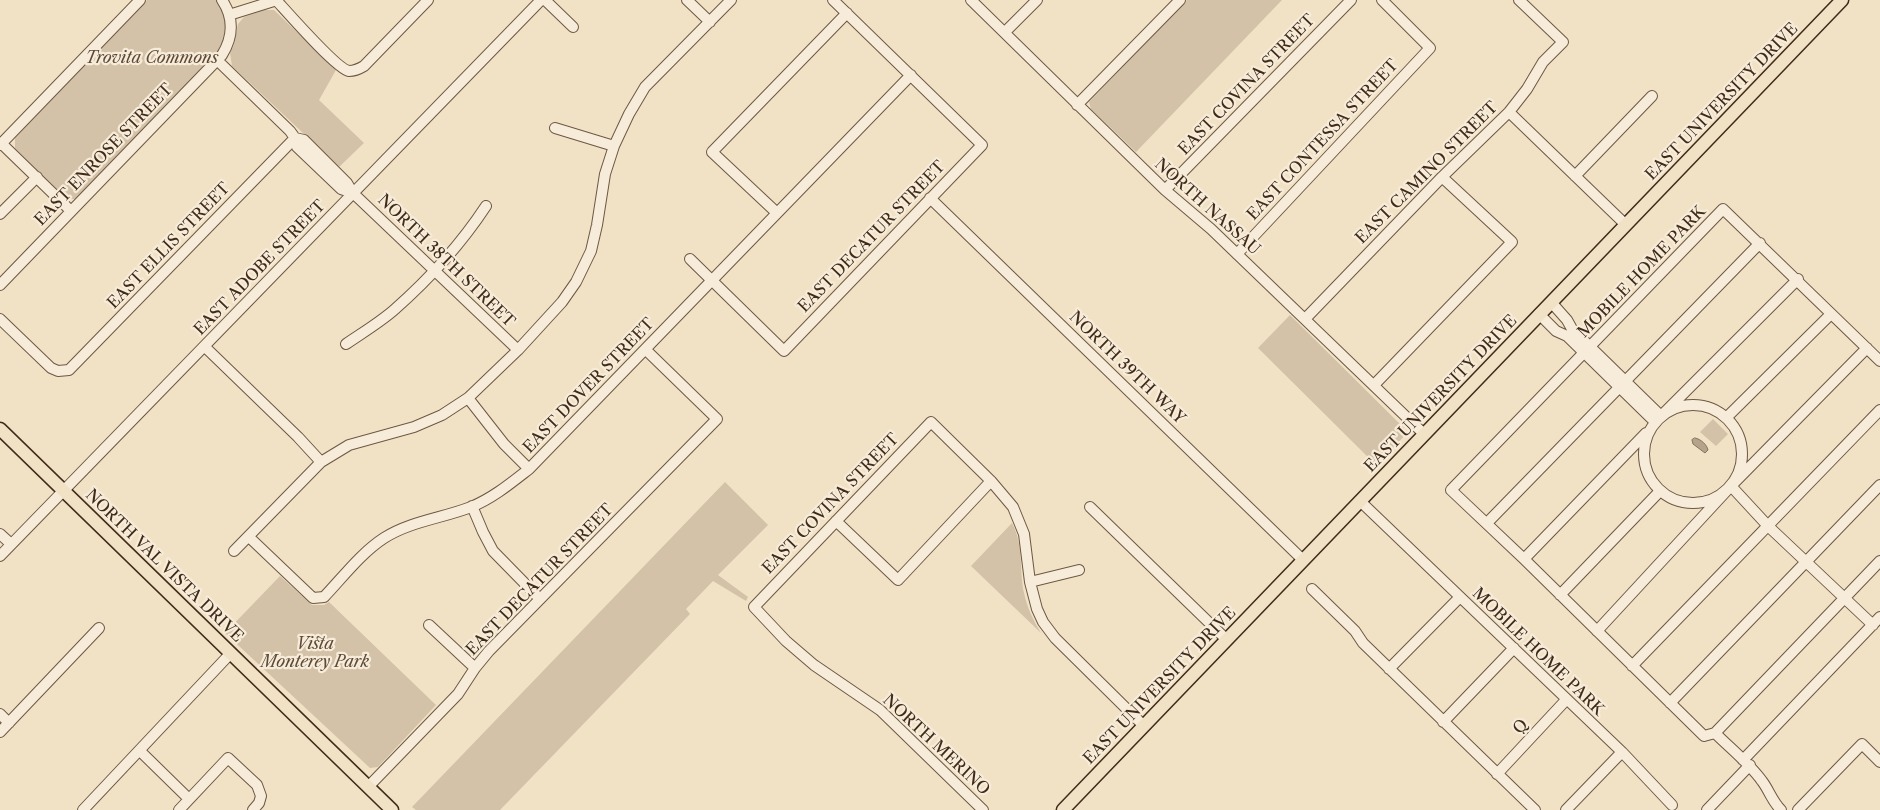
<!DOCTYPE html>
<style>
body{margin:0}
canvas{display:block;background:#f1e1c5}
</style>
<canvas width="1880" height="810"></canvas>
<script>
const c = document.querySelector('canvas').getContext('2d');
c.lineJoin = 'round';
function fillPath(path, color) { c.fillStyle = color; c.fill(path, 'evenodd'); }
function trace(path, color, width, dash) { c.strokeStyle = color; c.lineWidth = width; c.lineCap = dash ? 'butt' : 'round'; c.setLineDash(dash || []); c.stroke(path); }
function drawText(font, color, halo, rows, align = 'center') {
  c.font = font + ' "Libre Caslon Text",serif'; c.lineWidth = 4.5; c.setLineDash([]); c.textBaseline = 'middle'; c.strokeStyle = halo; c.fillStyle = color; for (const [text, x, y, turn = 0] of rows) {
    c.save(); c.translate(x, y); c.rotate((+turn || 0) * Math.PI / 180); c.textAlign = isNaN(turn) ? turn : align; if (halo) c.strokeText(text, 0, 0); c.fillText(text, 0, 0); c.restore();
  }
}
fillPath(new Path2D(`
 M147,0H217C230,18 226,36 216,55L75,199H64L15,152V138Z
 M1187,0H1282L1136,152L1091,109L1089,102Z
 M263,10H274L336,70L319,100L364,143L339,167L232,66L230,53L234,44L238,24L244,17Z
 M1290,315L1404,428L1405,435L1377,466L1258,348Z
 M1713,419L1728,434L1716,446L1700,432Z
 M725,482L768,525L718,575L748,597L746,601L713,581L686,609L690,614L500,810H416L412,807Z
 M1012,523C1024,545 1019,570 1024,593C1027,607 1033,620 1041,633L971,566Z
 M280,576L312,605H324L329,602L436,705L378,767L370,768L225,633Z`), '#d3c2a8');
const water = new Path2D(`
 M1695,438C1701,439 1707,445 1708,450L1705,453L1693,444L1692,440Z`);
fillPath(water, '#b5a38b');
trace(water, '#86735d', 1);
const minor = new Path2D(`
 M545,0L573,27
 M687,0L710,22
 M971,0L1165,190L1211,229L1424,434
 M277,1C288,13 337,69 349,71C355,71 359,69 364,66L428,0
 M229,15L277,0
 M1005,32L1037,0
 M217,60L290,131L295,138L297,147L341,189L353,193
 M1077,105L1180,0
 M1509,112L1626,225
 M555,128L614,146
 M295,138L304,140L347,183L353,193L518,350
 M1,143L71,211
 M0,145L140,0
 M1575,176L1652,96
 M1165,190L1351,0
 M930,198L1303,560
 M777,213L712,152L847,13
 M0,214L37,177
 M1237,254L1430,48L1382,0
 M690,259L784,351L982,145L833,0
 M0,285L222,55C233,37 234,18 222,0
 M1551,302L1567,320L1572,329L1661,416L1798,279
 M1539,314L1556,331L1567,336L1655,422
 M0,319L51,368L58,371L69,370L295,138
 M1305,319L1442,177L1509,112L1527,89L1543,62L1563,42L1519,0
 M346,344C362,333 379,323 394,310C428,280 461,244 486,206
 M205,347L298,437L321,462
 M1374,385L1512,242L1442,177
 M468,398L504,444L529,469
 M1644 454a49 49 0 1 1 98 0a49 49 0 1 1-98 0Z
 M1727,417L1831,314
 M1731,486L1768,526L1873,625
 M1360,501L1622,752L1672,805
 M472,506L483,532L493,551L540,599
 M1090,507L1227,640
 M836,521L898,580L991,481
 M1487,523L1760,243
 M0,534L11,544
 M249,537L313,598L324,597C343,577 361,553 384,538C411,521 443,518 471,507C493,498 511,483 529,469L911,75
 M234,551L321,462L349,445L414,427L442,415L468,398L518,350L562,302L576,282L591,251L597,225L605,174L614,146L629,114L645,87L731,0
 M0,556L541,0
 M1524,559L1646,433
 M1030,582L1079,570
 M1312,589L1355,631L1363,643L1535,810
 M1560,595L1660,491
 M429,625L475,668
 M1597,631L1731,486L1867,348
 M1632,666L1880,410
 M1389,669L1460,597
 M1670,703L1880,485
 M0,714L9,723
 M1443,722L1514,648
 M0,732L99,628
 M1715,733L1880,561
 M140,751L189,799
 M1743,760L1880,617
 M1497,774L1566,700
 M368,787L458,694L475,668L489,651L717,419L646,350
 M83,810L230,654
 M179,810L228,758L257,785L261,796L259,803L253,810
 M983,810L880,710L814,665L786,641L754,607L931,422L991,481L1013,507L1024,534L1030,582L1037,609L1043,622L1055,638L1144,726
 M1566,810L1622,752
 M1707,810L1750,765
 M1781,810C1772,801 1769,790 1762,781C1749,763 1731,749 1715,733L1704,736L1524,559L1451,490L1723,209L1880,361
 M1798,810L1862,744L1880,762`);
const major = new Path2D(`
 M0,429L392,810
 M1063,810L1842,0`);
trace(minor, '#6c5844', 12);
trace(major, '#402b19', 15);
trace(minor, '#f6ecd9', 10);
trace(major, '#f1e1c5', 12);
drawText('italic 16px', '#5d4936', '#f6ecd9', [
 ["Trovita Commons",152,58],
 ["Vista",315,644],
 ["Monterey Park",315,662]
]);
drawText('16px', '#402b19', '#f6ecd9', [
 ["EAST COVINA STREET",1247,85,-46],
 ["EAST UNIVERSITY DRIVE",1722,102,-46],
 ["EAST CONTESSA STREET",1323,140,-47],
 ["EAST ENROSE STREET",104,155,-46],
 ["EAST CAMINO STREET",1427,173,-45],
 ["NORTH NASSAU",1207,207,42],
 ["EAST DECATUR STREET",872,237,-46],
 ["EAST ELLIS STREET",169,246,-46],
 ["NORTH 38TH STREET",446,261,44],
 ["EAST ADOBE STREET",260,268,-46],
 ["MOBILE HOME PARK",1642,272,-46],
 ["NORTH 39TH WAY",1127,368,44],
 ["EAST DOVER STREET",589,386,-46],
 ["EAST UNIVERSITY DRIVE",1441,394,-46],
 ["EAST COVINA STREET",831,504,-46],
 ["NORTH VAL VISTA DRIVE",164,566,44],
 ["EAST DECATUR STREET",540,580,-46],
 ["MOBILE HOME PARK",1538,652,44],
 ["EAST UNIVERSITY DRIVE",1160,686,-46],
 ["Q",1521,727,-47],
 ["NORTH MERINO",936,745,43]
]);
</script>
